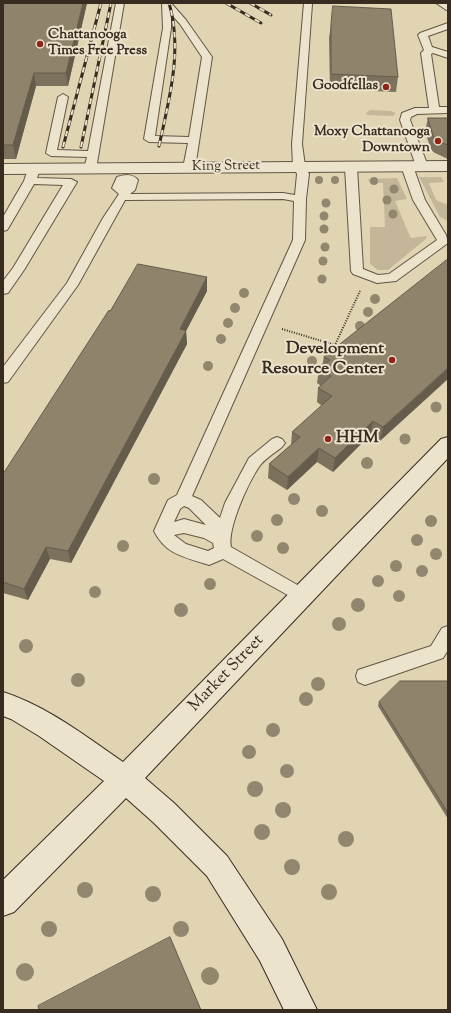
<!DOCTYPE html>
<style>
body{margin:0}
#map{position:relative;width:451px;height:1013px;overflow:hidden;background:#e1d4b2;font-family:"Sorts Mill Goudy",serif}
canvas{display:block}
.frame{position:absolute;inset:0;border:4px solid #382b20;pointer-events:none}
</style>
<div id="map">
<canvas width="451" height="1013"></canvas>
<div class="frame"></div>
</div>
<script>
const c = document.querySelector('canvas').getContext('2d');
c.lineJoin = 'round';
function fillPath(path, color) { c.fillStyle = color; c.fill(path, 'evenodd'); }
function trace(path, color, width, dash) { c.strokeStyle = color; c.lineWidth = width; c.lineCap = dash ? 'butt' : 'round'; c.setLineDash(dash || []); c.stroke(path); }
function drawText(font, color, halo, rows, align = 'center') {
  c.font = font + ' "Sorts Mill Goudy",serif'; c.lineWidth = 4; c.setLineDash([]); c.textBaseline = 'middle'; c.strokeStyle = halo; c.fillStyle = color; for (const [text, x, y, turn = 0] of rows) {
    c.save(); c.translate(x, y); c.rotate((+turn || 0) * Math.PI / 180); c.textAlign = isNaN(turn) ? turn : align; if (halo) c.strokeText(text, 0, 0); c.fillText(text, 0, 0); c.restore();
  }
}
fillPath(new Path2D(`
 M370,110L391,111L396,113L393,116L367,115L366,113Z
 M419,177H441L444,182L429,183L436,200L448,205V221L440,217Z
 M397,178L407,199L395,201L409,234L411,238L426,236L427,238L388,270H378L370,264V227H385L383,183L369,182L368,179Z`), '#c4b799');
const lane = new Path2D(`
 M116,3H124L96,169L90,172L84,169L87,157L51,156L46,153L58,97L63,94L68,97L57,150L88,151Z
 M162,3H171L186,20L212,57L195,168L189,171L183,168L188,143L149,142L144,139L163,28ZM171,14L180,24L202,57L189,137L155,136L171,28Z
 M304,3L312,4L302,144L305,166L309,174L306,199L305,240L192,496L201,500L220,518L225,503L249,458L272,439L277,437L282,439L285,443L282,447C275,453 264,459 259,467C248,483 227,529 231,547L308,591L311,596L308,601L302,603L223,559L209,565C185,557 166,555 154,531L168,500L177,495L293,240L294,201L283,199L125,200L78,285L8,382L3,383V367L67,283L103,218L119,194L112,188L117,177C124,175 132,173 138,180L135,190L130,194L283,193L295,195L297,174L293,166L292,144ZM184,506L189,508L206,525L184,519L174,522L180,509ZM184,533L204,538L213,543L214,548L208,551L186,544L174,535Z
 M436,3L448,4V11Z
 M448,23V29L428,36L432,47L448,52V58L433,53L431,54L439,107H448V113L417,114L411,117L410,120L428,166L422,169L416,166L400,120L402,113L415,108H429L421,53L424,50L418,35L420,33Z
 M407,163L413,166L425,200L446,235L448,243L396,281L377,283L353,274L351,271L345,167L351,164L357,167L363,269L378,275L389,274L437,240L413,200L401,166Z
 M33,169L39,172L37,178L71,179L77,182L24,270L8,293L3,294V281L13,268L63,185L34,184L9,227L7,230L3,231V217L24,181L27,172Z
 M448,626V650L443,658L365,685L358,682L356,676L358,670L431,646L442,628Z`);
const street = new Path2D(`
 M448,161V171L3,174V164Z`);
const secondary = new Path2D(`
 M448,437V458L145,778L174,803L227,856L282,939L317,1010H284L260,961L207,876L154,823L126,798L14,912L3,916V880L104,781L39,736L11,719L3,716V692C47,706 85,736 123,762L441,439Z`);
trace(lane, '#625544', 2);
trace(street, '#625544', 2);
trace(secondary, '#382b20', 2);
trace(new Path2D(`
 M282,329L335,345
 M341,347L335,345L360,291`), '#382b20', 2, [1, 1.5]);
fillPath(lane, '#ece3cd');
fillPath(street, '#ece3cd');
fillPath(secondary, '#ece3cd');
const rail = new Path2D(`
 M226,3L261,23
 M250,3L271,15
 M159,146C169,100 183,50 169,3
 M63,147L101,3
 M81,147L111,3`);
trace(rail, '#382b20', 3);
trace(rail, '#ece3cd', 2, [5.5]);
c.fillStyle = '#93866f';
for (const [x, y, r] of [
 [319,180,4],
 [335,180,4],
 [374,181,4],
 [394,189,4.5],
 [387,200,4.5],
 [326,203,4.5],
 [393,214,4.5],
 [324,216,4.5],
 [324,229,4.5],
 [325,247,4.5],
 [323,261,4.5],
 [322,279,4.5],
 [244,293,5],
 [375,299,5],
 [235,308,5],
 [368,312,5],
 [228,323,5],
 [360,326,5],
 [221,339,5],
 [312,361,5],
 [208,366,5],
 [436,407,5.5],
 [405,439,5.5],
 [367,463,6],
 [154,479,6],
 [294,499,6],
 [322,511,6],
 [277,520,6],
 [431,521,6],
 [257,536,6],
 [417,540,6],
 [123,546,6],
 [283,548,6],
 [436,554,6],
 [396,566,6],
 [422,571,6],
 [378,581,6],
 [210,584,6],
 [95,592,6],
 [399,596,6],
 [358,605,7],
 [181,610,7],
 [339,624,7],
 [26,646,7],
 [78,680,7],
 [318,684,7],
 [306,699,7],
 [273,730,7],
 [249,752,7],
 [287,771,7],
 [255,789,8],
 [283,810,8],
 [262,832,8],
 [346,839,8],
 [292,867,8],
 [85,890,8],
 [329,892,8],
 [153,894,8],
 [49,929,8],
 [181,929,8],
 [25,972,9],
 [210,976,9]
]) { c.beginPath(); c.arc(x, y, r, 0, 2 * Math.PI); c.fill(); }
fillPath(new Path2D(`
 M3,3H87L68,86H36L16,159H3Z
 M331,24L398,77L396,92L330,89L329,38Z
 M428,118H448V159L435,153L431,150L425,131Z
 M448,259L380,441L370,435L333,472L317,462L287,490L268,478L269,464L291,445L292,432L322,406L317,402L318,388L321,386L317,383L319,369L322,366L324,357Z
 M207,277V291L186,331L187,344L71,563L50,559L28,600L3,593V474L110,311Z
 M448,681V819L378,706L379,702Z`), '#7c715d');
fillPath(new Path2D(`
 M83,3H87L68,86L66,73Z
 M34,73L36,86L16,159L13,145Z
 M207,277V291L186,331L187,344L71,563L68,551Z
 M448,368V379L380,441L383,427Z
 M373,421L370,435L333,472L335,458Z
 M319,448L317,462L287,490L288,477Z
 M46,547L50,559L28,600L24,589Z`), '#655c4c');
const building = new Path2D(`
 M3,3H83L66,73H34L13,145H3Z
 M333,6L391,9L398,77L331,74V24Z
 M428,118H448V145L437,141L434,138Z
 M448,259V368L383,427L373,421L335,458L319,448L288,477L269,464L300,437L292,432L332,396L318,388L331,376L319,369L330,360L324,357Z
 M138,264L207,277L180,329L186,331L68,551L46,547L24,589L3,582V474L109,310L110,311Z
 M400,681H448V813L379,702Z
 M170,937L201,1010H39L38,1006Z`);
fillPath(building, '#90836c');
trace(building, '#655c4c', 1);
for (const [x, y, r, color] of [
 [40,44,4,"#8f2418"],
 [386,87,4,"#8f2418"],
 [438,141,4,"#8f2418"],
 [392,360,4,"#8f2418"],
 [328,439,4,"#8f2418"]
]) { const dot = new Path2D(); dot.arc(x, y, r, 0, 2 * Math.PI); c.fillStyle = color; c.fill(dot); trace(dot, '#ece3cd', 1.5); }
drawText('bold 14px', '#382b20', '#ece3cd', [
 ["Chattanooga",48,36,"left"],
 ["Times Free Press",48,52,"left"],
 ["Goodfellas",378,87],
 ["Moxy Chattanooga",430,133],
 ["Downtown",430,149]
], 'right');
drawText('14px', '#382b20', '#ece3cd', [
 ["King Street",226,167,-1]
]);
drawText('bold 17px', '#382b20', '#ece3cd', [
 ["Development",384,350],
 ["Resource Center",384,370],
 ["HHM",336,439,"left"]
], 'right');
drawText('17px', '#382b20', '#ece3cd', [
 ["Market Street",227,674,-46]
]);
</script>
